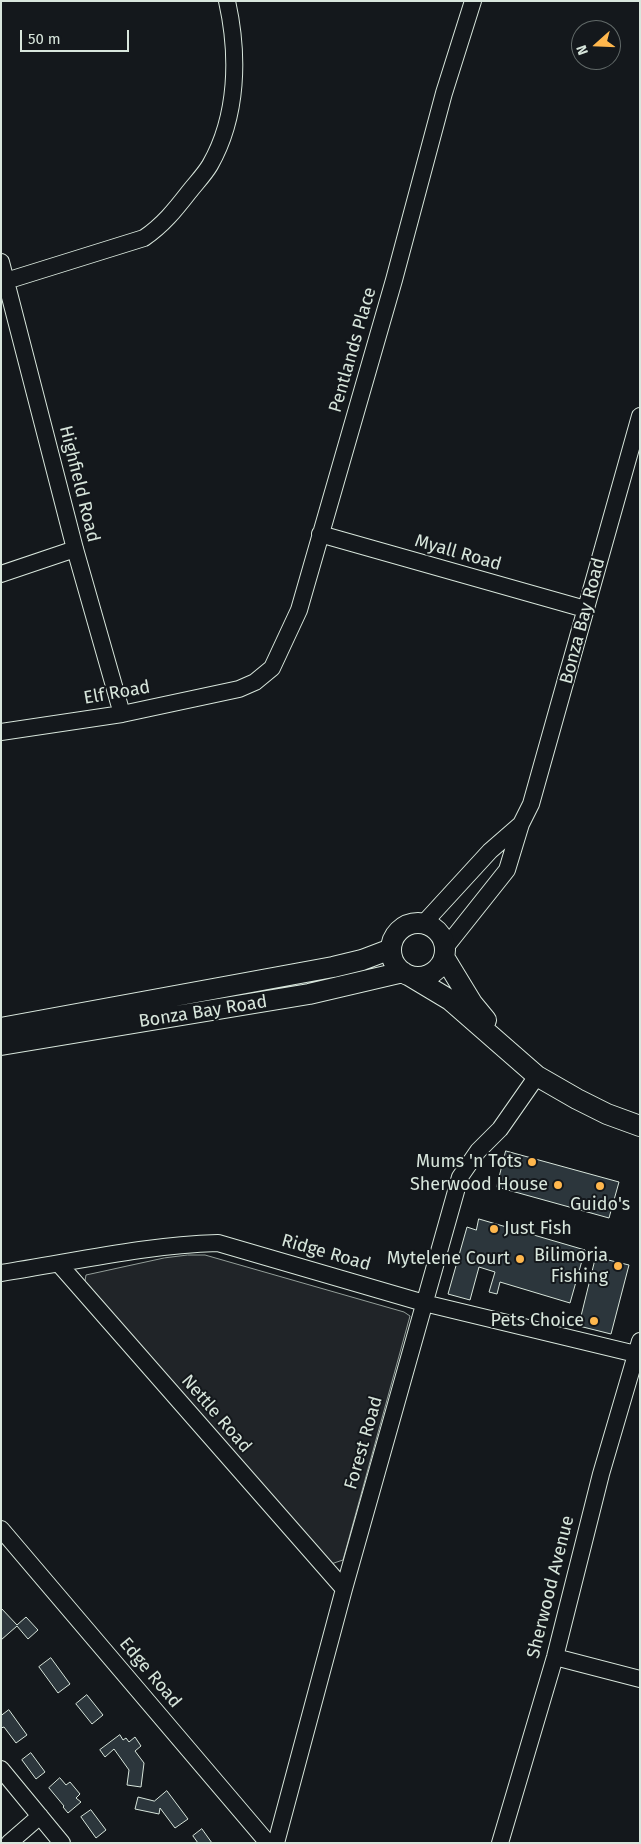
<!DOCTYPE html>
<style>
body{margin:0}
#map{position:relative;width:641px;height:1844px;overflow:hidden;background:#14181c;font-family:"Fira Sans",sans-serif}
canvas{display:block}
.frame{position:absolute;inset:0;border:2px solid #d8e6dc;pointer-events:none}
.north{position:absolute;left:571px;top:20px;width:50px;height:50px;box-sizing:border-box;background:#14181c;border:1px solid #626a69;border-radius:50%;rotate:250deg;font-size:14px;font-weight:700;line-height:20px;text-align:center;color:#d8e6dc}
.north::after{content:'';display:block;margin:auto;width:18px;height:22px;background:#ffb74d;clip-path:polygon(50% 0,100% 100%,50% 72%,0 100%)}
.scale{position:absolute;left:20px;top:30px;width:109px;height:22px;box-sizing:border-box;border:2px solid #d8e6dc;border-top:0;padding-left:6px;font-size:15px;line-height:18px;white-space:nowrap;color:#d8e6dc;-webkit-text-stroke:4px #14181c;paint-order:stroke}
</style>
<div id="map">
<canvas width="641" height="1844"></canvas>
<div class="frame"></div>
<div class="north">N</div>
<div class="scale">50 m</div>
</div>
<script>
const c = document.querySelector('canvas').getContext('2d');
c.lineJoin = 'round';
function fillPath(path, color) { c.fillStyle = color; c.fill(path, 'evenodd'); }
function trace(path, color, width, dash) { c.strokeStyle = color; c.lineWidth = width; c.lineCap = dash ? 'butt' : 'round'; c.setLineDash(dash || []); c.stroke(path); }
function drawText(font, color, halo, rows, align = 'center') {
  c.font = font + ' "Fira Sans",sans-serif'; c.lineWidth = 4; c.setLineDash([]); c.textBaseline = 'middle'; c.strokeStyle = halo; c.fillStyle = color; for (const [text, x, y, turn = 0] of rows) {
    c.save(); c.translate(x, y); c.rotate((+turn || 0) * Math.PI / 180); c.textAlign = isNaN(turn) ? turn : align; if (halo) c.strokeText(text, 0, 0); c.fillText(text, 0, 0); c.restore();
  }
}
const green = new Path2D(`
 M188,1255H205L404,1312L410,1316L343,1560L331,1564L320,1556L85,1281L86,1275L164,1258Z`);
fillPath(green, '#202428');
trace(green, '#939e99', 1);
const building = new Path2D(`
 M506,1151L619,1182L609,1218L497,1187Z
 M479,1219L585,1250L570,1303L500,1282L497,1294L489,1292L495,1272L479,1267L470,1300L448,1294L467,1227L476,1230Z
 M596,1257L629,1265L611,1334L579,1326Z
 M1,1608L17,1625L26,1617L38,1630L28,1639L17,1626L1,1640Z
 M51,1658L70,1684L58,1693L39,1667Z
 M87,1695L103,1715L92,1724L76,1704Z
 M9,1710L27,1735L16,1743L4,1727L1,1728V1716Z
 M120,1735L123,1740L126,1738L129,1742L135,1737L141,1746L135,1751L144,1763L141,1787L127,1785L129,1770L114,1749L105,1757L100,1750Z
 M31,1753L45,1772L36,1779L22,1760Z
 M60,1778L66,1785L70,1782L80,1794L76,1798L81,1802L68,1813L63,1807L64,1806L49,1788Z
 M167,1791L188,1819L175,1828L160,1808L159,1814L135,1809L138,1797L154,1801Z
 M91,1810L106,1830L96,1838L81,1817Z
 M202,1829L212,1843H198L193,1836Z`);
fillPath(building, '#2c363c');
trace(building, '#d8e6dc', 1);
const minor = new Path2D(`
 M1,262L75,549L122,714
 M6,281L144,238C163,225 175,210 189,192C196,183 204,175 210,165C238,116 239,55 227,1
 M320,534L585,609
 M1,574L75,549
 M1,732L122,714L239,689L255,682L272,668L299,610L394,280L444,93L473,1
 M423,924L490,851L521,824
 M445,948L507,870L521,824L531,804L640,416
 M59,1264L344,1589
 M1,1273C73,1262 145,1245 218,1243L424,1303L640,1355
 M1,1529L268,1843
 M555,1657L640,1679
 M1,1769L62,1843
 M9,1843L40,1816
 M276,1843L344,1589L460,1177L478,1151L500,1129L537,1076
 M500,1843L555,1657L601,1474L640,1341`);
const major = new Path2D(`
 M391 950a27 27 0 1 1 54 0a27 27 0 1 1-54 0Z
 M444,957L472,1003L486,1020
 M410,976L450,1000L537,1076L577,1099L607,1114L640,1126
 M1,1028L333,967L362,960L391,949
 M1,1045L309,994L403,972`);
trace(minor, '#d8e6dc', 18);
trace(major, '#d8e6dc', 22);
trace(minor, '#14181c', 16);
trace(major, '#14181c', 20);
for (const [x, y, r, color] of [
 [532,1162,5,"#ffb74d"],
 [558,1185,5,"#ffb74d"],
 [600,1186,5,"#ffb74d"],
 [494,1229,5,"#ffb74d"],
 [520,1259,5,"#ffb74d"],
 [618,1266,5,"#ffb74d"],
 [594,1321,5,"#ffb74d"]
]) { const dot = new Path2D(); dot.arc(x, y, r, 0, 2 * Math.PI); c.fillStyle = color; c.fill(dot); trace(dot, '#14181c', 2); }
drawText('18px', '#d8e6dc', '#14181c', [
 ["Pentlands Place",353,350,-74],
 ["Highfield Road",79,484,76],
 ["Myall Road",458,553,16],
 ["Bonza Bay Road",583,621,-75],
 ["Elf Road",117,693,-10],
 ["Bonza Bay Road",203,1012,-9],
 ["Ridge Road",326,1253,16],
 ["Nettle Road",216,1414,49],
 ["Forest Road",364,1443,-74],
 ["Sherwood Avenue",551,1587,-76],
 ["Edge Road",150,1673,50]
]);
drawText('18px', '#d8e6dc', '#14181c', [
 ["Mums 'n Tots",522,1162],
 ["Sherwood House",548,1185],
 ["Guido's",600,1205,"center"],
 ["Just Fish",504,1229,"left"],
 ["Bilimoria",608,1256],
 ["Fishing",608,1277],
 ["Mytelene Court",510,1259],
 ["Pets Choice",584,1321]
], 'right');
</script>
